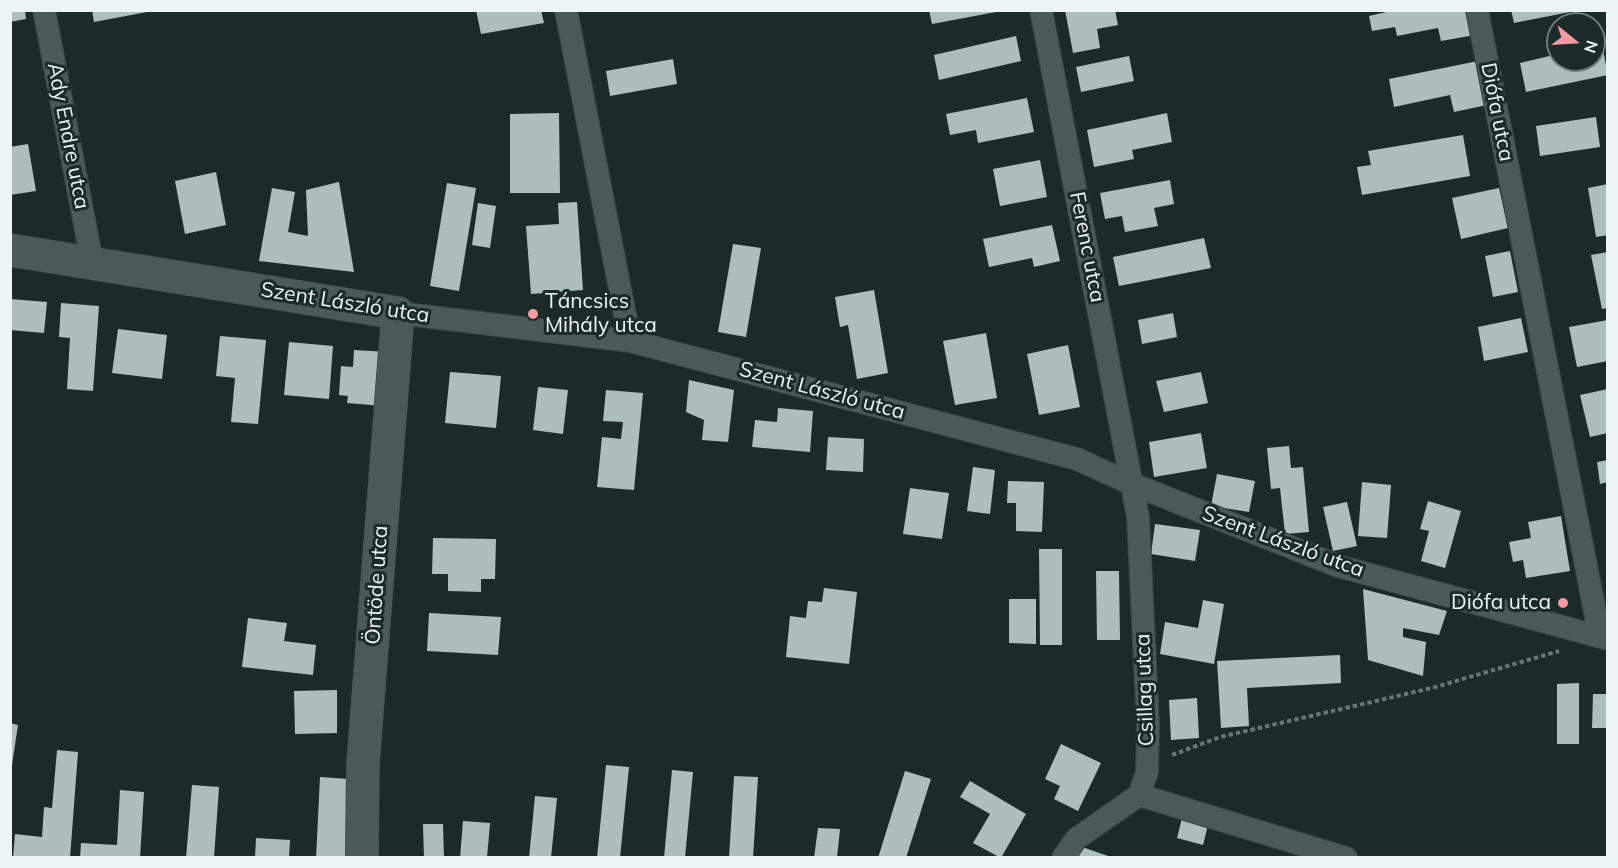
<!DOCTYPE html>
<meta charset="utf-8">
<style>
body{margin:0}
#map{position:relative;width:1618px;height:868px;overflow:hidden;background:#1d2a2a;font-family:Mulish,sans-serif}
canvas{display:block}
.frame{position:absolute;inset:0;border:12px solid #ecf5f4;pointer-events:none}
.north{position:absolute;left:1546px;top:12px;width:60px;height:60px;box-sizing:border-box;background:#1d2a2a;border:2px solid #707b7b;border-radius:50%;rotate:108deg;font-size:16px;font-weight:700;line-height:24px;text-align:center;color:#ecf5f4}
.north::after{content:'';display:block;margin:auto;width:21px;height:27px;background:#f49aa2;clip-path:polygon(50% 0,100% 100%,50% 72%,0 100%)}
</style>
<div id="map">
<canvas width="1618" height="868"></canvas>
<div class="frame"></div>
<div class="north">N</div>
</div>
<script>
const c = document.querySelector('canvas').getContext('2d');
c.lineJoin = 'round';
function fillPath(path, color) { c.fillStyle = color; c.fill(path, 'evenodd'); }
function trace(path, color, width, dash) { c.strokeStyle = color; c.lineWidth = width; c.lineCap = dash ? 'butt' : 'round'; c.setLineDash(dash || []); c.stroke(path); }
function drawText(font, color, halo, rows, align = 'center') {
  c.font = font + ' Mulish,sans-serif'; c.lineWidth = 6; c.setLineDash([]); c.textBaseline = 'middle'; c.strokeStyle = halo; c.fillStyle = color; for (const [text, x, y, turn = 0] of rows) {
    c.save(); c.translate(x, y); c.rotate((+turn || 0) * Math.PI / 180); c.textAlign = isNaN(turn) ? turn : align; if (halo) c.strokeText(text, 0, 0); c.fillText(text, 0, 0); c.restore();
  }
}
fillPath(new Path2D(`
 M10,10H25L26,19L10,22Z
 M92,10H147V12L94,22Z
 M476,10H541L544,23L481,34Z
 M929,10H996V12L932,24Z
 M1065,10H1115L1118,25L1097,29L1100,48L1073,53Z
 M1395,10H1471L1475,35L1441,41L1438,28L1397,36L1395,27L1372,31L1369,16Z
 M1511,10H1570V12L1514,23Z
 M1016,36L1021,61L939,80L934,55Z
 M1602,45L1608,75L1526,92L1520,63L1558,54V60H1594V47Z
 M1129,56L1134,81L1081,92L1076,67Z
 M673,59L677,84L610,96L606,71Z
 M1478,61L1487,105L1454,112L1450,95L1394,107L1389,79Z
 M1027,98L1034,132L978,143L976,130L950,135L946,114Z
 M559,113L560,193H510V114Z
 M1167,113L1172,142L1132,150L1134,159L1094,167L1087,130Z
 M1596,117L1600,147L1540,156L1536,126Z
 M1463,135L1470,176L1362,195L1357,167L1371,165L1368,151Z
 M28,144L36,191L10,195V147Z
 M1040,160L1047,197L1000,206L993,169Z
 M216,172L226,225L185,234L175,181Z
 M1170,180L1174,204L1154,208L1158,226L1125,232L1122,216L1105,219L1100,193Z
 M339,182L354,272L259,261L272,188L295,192L288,232L308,236L306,190Z
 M447,183L476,188L459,291L430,286Z
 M1608,184V235L1596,237L1588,188Z
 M1499,188L1508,228L1461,239L1452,198Z
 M577,202L583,290L531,294L526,226L559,224L558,203Z
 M478,203L496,206L490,248L472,245Z
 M1052,225L1060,261L1034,267L1032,258L989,267L983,239Z
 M1204,238L1211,268L1119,286L1113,257Z
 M733,244L761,248L746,337L718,332Z
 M1510,251L1518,292L1493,297L1485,256Z
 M1608,252V308L1602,309L1591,255Z
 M874,290L888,373L857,379L848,325L840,327L835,297Z
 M10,299L47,302L44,333L10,330Z
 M61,303L99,306L93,391L67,389L70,338L59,337Z
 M1173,313L1177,337L1142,344L1138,320Z
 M1521,318L1528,352L1484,361L1478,327Z
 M1608,320V361L1577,367L1569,327Z
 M118,329L167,335L162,379L112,373Z
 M986,333L997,398L955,405L943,341Z
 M220,336L266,340L258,424L231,422L235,378L216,376Z
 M289,342L333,346L329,399L284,395Z
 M1068,345L1080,407L1039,415L1027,354Z
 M354,350L388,352L383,406L347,403L348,396L339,395L341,366L353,367Z
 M450,372L501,376L496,428L445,423Z
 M1201,372L1208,403L1164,412L1156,381Z
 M689,380L734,390L728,442L702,440L704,420L686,412Z
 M538,387L568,390L563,434L533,430Z
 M1608,389V433L1590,437L1580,395Z
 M606,390L643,393L634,490L597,487L602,437L621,439L623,422L603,421Z
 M778,408L813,411L810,452L752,447L755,420L777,422Z
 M1201,433L1207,468L1154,477L1149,442Z
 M828,437L864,439L863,472L826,470Z
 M1289,446L1291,468L1303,467L1309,532L1285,534L1280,488L1271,489L1267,448Z
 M1608,460V482L1600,484L1597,462Z
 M973,467L995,470L990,514L967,511Z
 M1217,474L1255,481L1249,512L1211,506Z
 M1008,481L1044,482L1042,532L1016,531V503H1007Z
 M1362,482L1391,485L1387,538L1358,536Z
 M910,488L949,493L942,539L903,534Z
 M1428,501L1461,511L1445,568L1421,561L1429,531L1420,529Z
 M1347,502L1357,546L1333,551L1323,507Z
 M1561,516L1570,571L1526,578L1523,560L1513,562L1509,542L1531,538L1528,522Z
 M1155,524L1200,530L1195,561L1151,554Z
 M433,538L496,539L495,579H481V592L448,591V574H432Z
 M1039,549H1062V645H1040Z
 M1096,571H1119L1120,640H1097Z
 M824,588L857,592L849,664L786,657L790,616L806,618L808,601L822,602Z
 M1363,589L1447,611L1439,635L1403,628V637L1426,642L1423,676L1368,660Z
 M1009,599H1036V644L1009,643Z
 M1203,600L1224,604L1214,664L1160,654L1165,622L1198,628Z
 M429,613L501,617L498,655L427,651Z
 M248,618L287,623L284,641L316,645L313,675L242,667Z
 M1340,655L1341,683L1247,688L1249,726L1221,728L1217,661Z
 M1579,683V744H1557V684Z
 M337,690V733L295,734L294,691Z
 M1593,694H1608V728H1592Z
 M1197,698L1199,738L1171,740L1169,700Z
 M10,723L18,725L12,765L10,764Z
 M1061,744L1101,763L1078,811L1054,799L1060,786L1045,779Z
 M57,750L78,752L70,858H13L15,834L42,837L44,807L52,808Z
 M606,765L629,767L620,858H597Z
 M672,770L693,772L685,858H664Z
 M905,771L931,779L906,858H878Z
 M734,776L758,777L753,858H729Z
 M320,777L349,779L345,858H316Z
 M970,781L1026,814L1001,858L973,843L990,814L960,797Z
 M192,785L219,787L214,858H186Z
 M120,790L144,792L140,858H80L81,843L117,845Z
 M535,796L557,798L551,858H529Z
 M1182,818L1208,825L1203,845L1177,838Z
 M463,821L490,823L487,858H460Z
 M423,824H443L444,857L424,858Z
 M818,828L840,829L837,858H814Z
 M256,838L290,840L289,858H255Z
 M1082,847L1111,857V858H1078Z`), '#aebebd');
const street = new Path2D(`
 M44,10L92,262
 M566,10L630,341
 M1041,10L1138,517L1148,725L1147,772L1139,795L1076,839L1063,858
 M1477,10L1600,637
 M398,313L630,341L1077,459L1132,484L1338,566L1608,639
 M1139,795L1346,858`);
const secondary = new Path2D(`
 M10,250L398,313L363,763L362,858`);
trace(street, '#394444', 24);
trace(secondary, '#394444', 34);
trace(new Path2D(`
 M1172,755L1220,737L1432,688L1559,651`), '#697474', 4, [4.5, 3]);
trace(street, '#4b5959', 22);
trace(secondary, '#4b5959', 33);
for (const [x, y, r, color] of [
 [533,314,6,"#f49aa2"],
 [1563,603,6,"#f49aa2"]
]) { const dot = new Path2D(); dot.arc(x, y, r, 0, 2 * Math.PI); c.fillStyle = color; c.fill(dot); trace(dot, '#1d2a2a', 2); }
drawText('21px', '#ecf5f4', '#1d2a2a', [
 ["Diófa utca",1497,112,79],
 ["Ady Endre utca",68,136,79],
 ["Ferenc utca",1087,247,79],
 ["Szent László utca",345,303,9],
 ["Szent László utca",822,391,15],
 ["Szent László utca",1283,542,20],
 ["Öntöde utca",377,585,-86],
 ["Csillag utca",1145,690,-92]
]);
drawText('21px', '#ecf5f4', '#1d2a2a', [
 ["Táncsics",545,302],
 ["Mihály utca",545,326],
 ["Diófa utca",1551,603,"right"]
], 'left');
</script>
